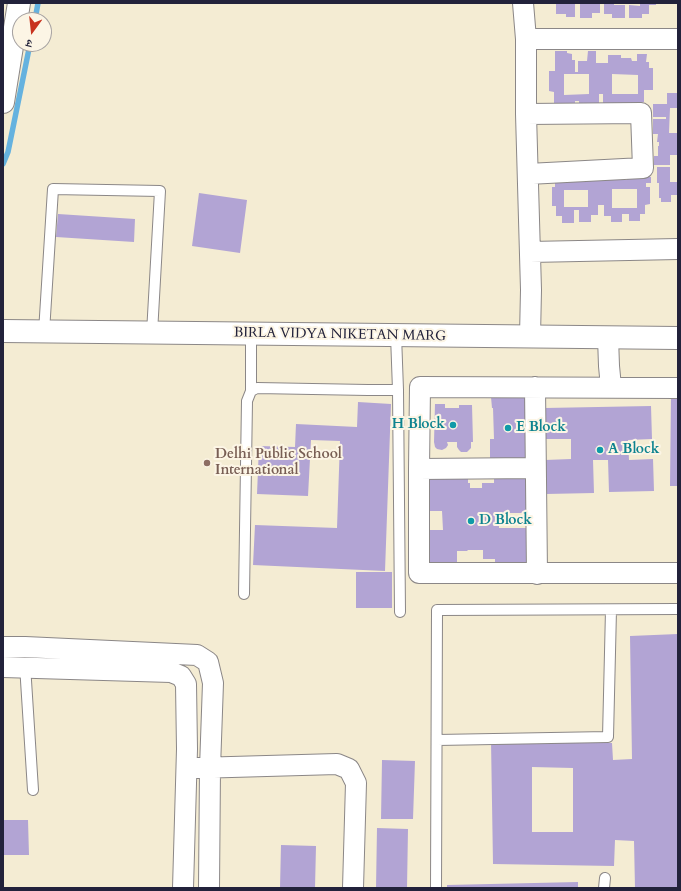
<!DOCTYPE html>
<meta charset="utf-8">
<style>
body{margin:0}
#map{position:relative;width:681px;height:891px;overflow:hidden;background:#f4ecd3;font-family:Cardo,"Noto Serif Devanagari",serif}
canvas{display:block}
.frame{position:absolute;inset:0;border:4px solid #22223b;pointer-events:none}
.north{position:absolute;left:12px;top:12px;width:40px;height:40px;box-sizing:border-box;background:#fcf5e5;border:1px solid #a5a1a1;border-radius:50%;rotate:195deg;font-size:11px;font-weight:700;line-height:16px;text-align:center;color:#22223b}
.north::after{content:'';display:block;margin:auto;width:14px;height:18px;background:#c8321e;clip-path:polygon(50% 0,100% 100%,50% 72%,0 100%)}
</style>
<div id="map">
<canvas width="681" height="891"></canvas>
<div class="frame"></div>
<div class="north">उ</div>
</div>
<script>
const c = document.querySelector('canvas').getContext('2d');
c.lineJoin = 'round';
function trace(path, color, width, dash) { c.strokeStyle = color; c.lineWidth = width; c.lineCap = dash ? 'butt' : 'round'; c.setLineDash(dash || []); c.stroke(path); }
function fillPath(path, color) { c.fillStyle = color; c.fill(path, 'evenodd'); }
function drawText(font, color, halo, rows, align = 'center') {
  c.font = font + ' Cardo,serif'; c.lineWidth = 4; c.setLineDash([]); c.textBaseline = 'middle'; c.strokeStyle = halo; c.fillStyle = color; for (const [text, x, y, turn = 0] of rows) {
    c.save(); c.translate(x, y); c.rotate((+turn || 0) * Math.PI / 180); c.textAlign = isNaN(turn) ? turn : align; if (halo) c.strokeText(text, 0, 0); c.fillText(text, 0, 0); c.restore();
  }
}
trace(new Path2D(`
 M35,20L38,3
 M3,164L8,152L30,44`), '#65b2df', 5.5);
fillPath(new Path2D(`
 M556,3H567V4H572V3H575V17H566V14H556Z
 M580,3H600V13H592V18H580Z
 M604,3H614V5H625V18H612V14H604Z
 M640,3H656V5H649V14H642V18H629V5L640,6Z
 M555,51H567V53L572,54V60H575V72H578V61H587L588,51H596V63H608V55H621V58H631L632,61H637V54H647L646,62H649V68H653V90H644V102L641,103V108H611V103H603V94H599V103H591V106H579V101H575V108H561V104L554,103V92L549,91V71H555ZM564,74H589V94L564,95ZM612,74L638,75V94H612Z
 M667,93H678V108H670L669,133H678V155H670V165H654V156H658V146H659V142H657L658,134H653V119H666V117H653V104H667Z
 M657,167H670V182H678V195H671V202H661V198H659V183H657Z
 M555,176H621V180H627V176L651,177V183H646V187H650V204L645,205V214H640V221H629V214H622V222H611V216H604V205H598V215H591V222H579V210H574V223H562V216H556V206H552V187H555ZM612,189H637V208H612ZM564,190H588V207H564Z
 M199,193L247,200L240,253L192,246Z
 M58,214L135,219L134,242L56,237Z
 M671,395H678V486H670Z
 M491,397H528V423H522V428H529L530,458L490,459V439H494L493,408H492Z
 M358,402L391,404L385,571L253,565L255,525L337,528L340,441L311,440L308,496L257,494L259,446L295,447L296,424L357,427Z
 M435,404H445V408H459V405H472L473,442H471V448L467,452H461L459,450L457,447V442H447L448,445L446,448L442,450L437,449L435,447L434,442Z
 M651,406L652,439L628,440L629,460L653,459L654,491L609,492L608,460H593L594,493L546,494L545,460L571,459V439H545V408Z
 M424,478H468V483H470V488H482V483H494V478H528L529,513H499V528H529V565L495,563V559H483V550H467L468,551H457V564L425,566L424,530H443L442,511H424Z
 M356,572H392V608H356Z
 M678,634V888H635L634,841L615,840L614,866L493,864L491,741L612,743L613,760L632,759L630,636ZM532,767L573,768V832H532Z
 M382,760L415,761L413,819H381Z
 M3,820H28L29,855H3Z
 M377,828L408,829L407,888H376Z
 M281,845L316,846L315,888H280Z
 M578,882V888H447V885Z`), '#b2a4d4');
const service = new Path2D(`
 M44,332L53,189L160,191L152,333
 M398,390L400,612
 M251,391V334
 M244,594L247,401L251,391L257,388L368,390H398L396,335
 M25,665L33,790
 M437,740L608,737L611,610
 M436,888L437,610L678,609
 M604,888L605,878`);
const minor = new Path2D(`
 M523,3L526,39V114L531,290L530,336
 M526,39H678
 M526,114L641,113L643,168L528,174
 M530,252L678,249
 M608,337L609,366L611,387
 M535,387L537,574
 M678,388L420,387L419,469V573H678
 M419,469L535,468
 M3,647H25L197,655L208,662L213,683L210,768L209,888
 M3,667L171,672L181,676L186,684L187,749L183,888
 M196,768L337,764L349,769L356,783L353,888`);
const tertiary = new Path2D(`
 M3,102L19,3
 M3,331L678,338`);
trace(service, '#8b8787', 12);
trace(minor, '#8b8787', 22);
trace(tertiary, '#8b8787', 24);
trace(service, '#fff', 10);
trace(minor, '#fff', 20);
trace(tertiary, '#fff', 22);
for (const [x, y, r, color] of [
 [453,425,4,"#0f9aa8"],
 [508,428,4,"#0f9aa8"],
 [600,450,4,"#0f9aa8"],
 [207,463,4,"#8d6e63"],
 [471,521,4,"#0f9aa8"]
]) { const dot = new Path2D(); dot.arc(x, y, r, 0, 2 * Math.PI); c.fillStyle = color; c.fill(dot); trace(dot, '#fcf5e5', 1.5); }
drawText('14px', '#22223b', '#fcf5e5', [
 ["BIRLA VIDYA NIKETAN MARG",340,335,1]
]);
drawText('bold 14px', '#0d838f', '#fcf5e5', [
 ["H Block",445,425,"right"],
 ["E Block",516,428],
 ["A Block",608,450],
 ["D Block",479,521]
], 'left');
drawText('bold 14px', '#785e54', '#fcf5e5', [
 ["Delhi Public School",215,455],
 ["International",215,471]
], 'left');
</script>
